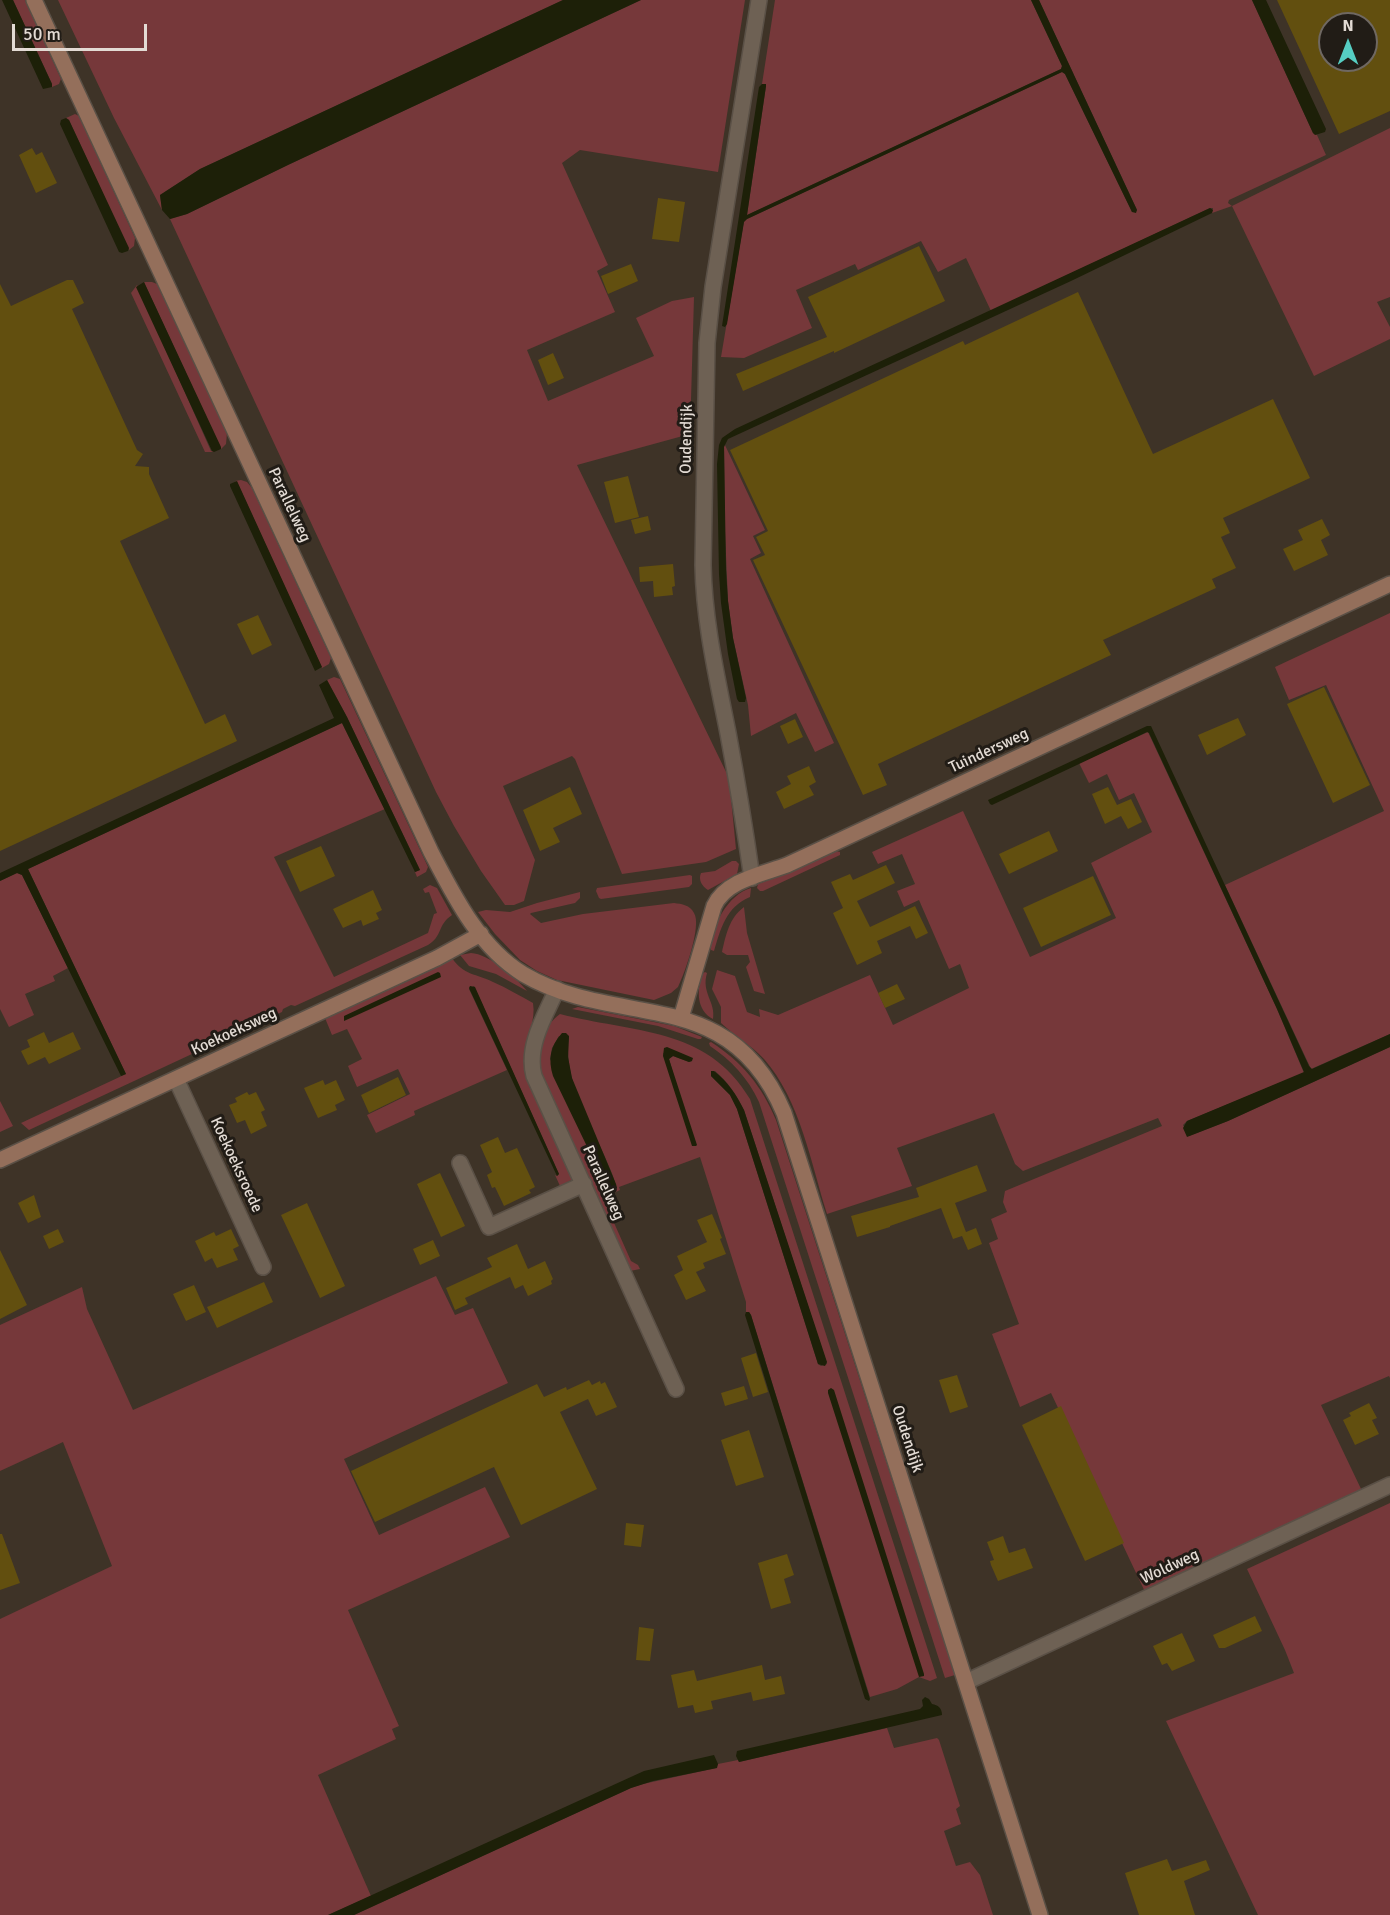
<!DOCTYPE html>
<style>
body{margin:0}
#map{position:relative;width:1390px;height:1915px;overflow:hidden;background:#3e3327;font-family:Signika,sans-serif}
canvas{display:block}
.north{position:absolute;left:1318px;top:12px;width:60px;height:60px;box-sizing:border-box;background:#211c16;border:2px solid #6f6862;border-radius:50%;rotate:0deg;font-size:16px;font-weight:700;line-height:24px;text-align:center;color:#e3dbd4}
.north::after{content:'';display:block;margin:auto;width:21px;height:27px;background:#56cec3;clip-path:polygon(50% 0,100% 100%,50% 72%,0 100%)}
.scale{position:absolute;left:12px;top:24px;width:135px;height:27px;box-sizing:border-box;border:3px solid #e3dbd4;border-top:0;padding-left:8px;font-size:18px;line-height:21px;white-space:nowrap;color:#e3dbd4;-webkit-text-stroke:4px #211c16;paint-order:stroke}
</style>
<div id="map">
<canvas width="1390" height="1915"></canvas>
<div class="north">N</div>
<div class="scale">50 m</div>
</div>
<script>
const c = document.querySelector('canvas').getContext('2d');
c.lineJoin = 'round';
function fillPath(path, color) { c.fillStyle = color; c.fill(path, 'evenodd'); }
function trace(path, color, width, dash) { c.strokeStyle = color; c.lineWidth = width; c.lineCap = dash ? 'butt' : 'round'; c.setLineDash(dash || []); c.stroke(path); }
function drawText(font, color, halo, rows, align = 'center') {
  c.font = font + ' Signika,sans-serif'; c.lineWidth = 6; c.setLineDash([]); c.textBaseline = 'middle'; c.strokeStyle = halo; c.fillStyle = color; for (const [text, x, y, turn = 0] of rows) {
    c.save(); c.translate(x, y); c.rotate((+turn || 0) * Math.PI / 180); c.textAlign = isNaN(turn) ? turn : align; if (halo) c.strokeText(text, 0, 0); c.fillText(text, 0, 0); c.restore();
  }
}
fillPath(new Path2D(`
 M13,0H25L61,79L59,84L52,87V84Z
 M58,0H563L200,169L160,195L162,210L114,118Z
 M641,0H745L718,172L580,150L562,163L608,265L597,271L615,312L527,350L548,401L654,356L636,318L672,301L694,297L690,434L577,465L729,778L736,849L706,862L622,874L575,759L572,756L503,786L535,860L524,901L514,905H505L481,871L454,826L436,792L170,219L187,214L290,164Z
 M775,0H1031L1062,66L1061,69L747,215L766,86V84H762Z
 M1039,0H1252L1313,133L1317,135L1326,155L1229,200L1228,203L1232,206L1390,128V297L1377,302L1390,327V339L1314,376L1232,206L1212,213L1213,208H1210L991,311L966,258L938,272L921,241L858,270L855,264L796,290L812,328L744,358L721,357L744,221L747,219L1062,72L1065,74L1132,212L1137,210Z
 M75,114L79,116L135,238L134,246L129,250L69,120L66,118Z
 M144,282H152L157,284L227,433L226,444L221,449Z
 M137,285L211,451L214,452H205L131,293Z
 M724,443L765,530L753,536L761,553L750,559L834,743L815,752L796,713L751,736L748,705L733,638L728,601L725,532Z
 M241,480L247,482L252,488L331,658L329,664L322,668L237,482L235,481Z
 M1390,613V1034L1311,1069L1225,885L1384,811L1326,685L1289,700L1275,667Z
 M334,677L340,679L428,867L426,872L417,877L415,872L420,870L347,717L327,680Z
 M342,723L385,809L274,857L334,977L428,933L434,914L437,913L429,892L425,893L423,889L430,885L437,888L452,915C437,925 443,936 428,945L295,1006L291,1005L283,1009L282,1012L29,1130L21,1123L126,1074L28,869Z
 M1148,732L1277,1009L1304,1073L1187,1121L1183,1125L1189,1136L1228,1121L1390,1047V1378L1389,1376L1321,1405L1362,1491L1146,1594L1051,1393L1020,1407L992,1334L1019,1324L989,1243L998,1239L991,1219L1007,1212L1003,1202L1005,1191L1162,1126L1158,1118L1023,1171L1015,1164L994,1113L897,1148L912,1186L827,1214C811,1163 800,1100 764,1059C751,1045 735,1036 721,1023V1007L712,989L717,970L735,976L747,1012L760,1017L759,1009L778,1015L870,975L893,1025L969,988L960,964L949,969L919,900L904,907L897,891L915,884L902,854L878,864L872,852L963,811L1030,957L1116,918L1091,863L1152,832L1134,793L1119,800L1107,774L1089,783L1079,763Z
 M836,851L840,852V855L763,891H760L757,888L758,884L798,869Z
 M732,861H736L739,864L737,874L708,890C702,886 698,880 701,873L715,871Z
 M17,873L22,875L68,968L53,976L55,981L25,994L34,1015L9,1027L0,1009V881Z
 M690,875L692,876V884L689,887L601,899L599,898L596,891L597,888Z
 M751,888L750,897C726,907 721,928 714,951L711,950C710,928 728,894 751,888Z
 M580,892V898L575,903L531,913L530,914L541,923L583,914L674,903C682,904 690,905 694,913C702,925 685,973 678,987L671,993L654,1000L557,980L537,971L520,960L495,934L478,912L486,910L510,912L537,903Z
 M744,907L747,933L765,994L754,991L746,967L750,962L748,955H727L722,952C726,935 729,918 744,907Z
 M471,953C489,954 516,977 527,991L496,974L469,966L460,955Z
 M452,958C463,975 477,974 493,982C507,988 520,996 533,1003C536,1020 527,1037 525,1054C524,1064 531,1074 528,1082L530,1088L536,1089L573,1179L560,1186L555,1175L557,1176L559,1174L474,986L469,989L507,1070L414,1111L415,1115L376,1133L367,1115L410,1094L398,1069L357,1087L348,1066L362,1059L347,1029L332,1035L325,1018L326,1016Z
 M705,972L707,973C701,993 716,1002 713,1019C696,1010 697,990 702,974Z
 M578,1007L674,1026L702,1037L701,1039H698L658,1026L572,1009Z
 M560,1014C632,1033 707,1026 750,1099L937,1678L930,1681L919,1677L897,1689L870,1697L751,1315L749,1312H746V1302L700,1157L619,1187L620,1190L603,1198L631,1261L638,1265L640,1269L630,1271L538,1069C539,1048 542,1027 560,1014ZM559,1036H569C563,1079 588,1119 605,1157C609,1167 615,1178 616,1188L550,1059L552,1048ZM663,1053L692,1061L689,1062L673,1056L669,1059L694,1147ZM715,1071C728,1082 736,1094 744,1110L827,1364L821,1366L818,1364L737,1109L730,1095L711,1076Z
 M711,1042C742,1062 762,1086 776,1120L955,1675L945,1678L759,1102C748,1078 731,1060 710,1046L709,1043Z
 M0,1101L13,1126L0,1132Z
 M436,1276L455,1315L473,1308L508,1383L344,1459L379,1535L485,1487L510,1537L348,1610L399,1726L392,1729L396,1739L318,1775L371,1896L328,1915H0V1619L112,1566L63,1442L0,1471V1325L82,1287L87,1309L133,1410Z
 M1390,1503V1915H1258L1166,1721L1294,1673L1285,1650L1247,1569Z
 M887,1728L894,1748L937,1738L939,1740L960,1806L956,1809L961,1824L944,1831L956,1866L970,1862L980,1875L993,1915H354L631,1788L643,1784L716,1768L718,1764L738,1760L739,1762Z`), '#76383a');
fillPath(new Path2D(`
 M2,0H13L52,84V87L43,89Z
 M563,0H641L290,164L187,214L170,219L162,210L160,195L200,169Z
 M1031,0H1039L1137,210L1136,213L1132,212L1065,74L1062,72L747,219L744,222L727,324L725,327L722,326L759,87L762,84H766V86L747,215L1061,69L1062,66Z
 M1252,0H1266L1326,129L1325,132L1315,135L1313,133Z
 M66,118L69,120L129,248L128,251L122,253L119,252L60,124L61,120Z
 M1210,208L1213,210L1212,213L1071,281L728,439L724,447L726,570L728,601L733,638L746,698L745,702H739L737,699L728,654L721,603L719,574L717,464L719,445L722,438L735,429Z
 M144,282L221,447V449L214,452L212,451L136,287Z
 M237,481L322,667L315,671L230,486V484Z
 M327,680L347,717L420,870L415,872L342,723L28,869L126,1074L121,1076L22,875L17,873L0,881V873L334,718L319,685Z
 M1147,726H1151L1309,1066L1312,1069L1390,1034V1047L1228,1121L1187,1137L1183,1128L1187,1121L1304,1072L1277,1009L1149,733L1147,732L992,805L990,804L988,800Z
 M438,972L440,973L441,977L344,1021V1016Z
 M470,986L475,987L559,1174L557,1176L469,988Z
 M562,1033H566L569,1036L568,1057L572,1078L616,1184L617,1188L610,1191L608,1190L553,1076C548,1060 550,1046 562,1033Z
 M667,1047L693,1058L692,1061L689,1062L673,1056L669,1059L697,1145L696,1146H692L663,1056L664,1048Z
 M711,1071H714C728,1082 736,1094 744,1110L827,1362L825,1366L818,1364L737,1109L730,1095L711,1076Z
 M746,1312H749L751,1315L870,1699L869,1701L865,1699L745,1315Z
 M831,1388L834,1390L924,1674V1676L919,1677L828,1393V1390Z
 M925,1697L929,1699L932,1704C938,1705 942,1708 942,1715L739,1762L736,1756L737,1751L920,1709L923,1706L922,1700Z
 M714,1755L718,1764L717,1768L653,1781L631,1788L354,1915H328L644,1771Z`), '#1d2008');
fillPath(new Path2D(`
 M1277,0H1390V111L1339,134ZM1330,24H1366V60H1330Z
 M32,148L36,155L42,152L57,183L36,193L19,155Z
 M658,198L685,202L679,242L652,239Z
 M919,246L945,301L834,353V351L743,391L736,374L827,337L808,297Z
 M631,264L638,281L608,294L601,276Z
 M67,280H73L84,303L72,309L137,450L143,454L135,466L149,467V474L169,518L120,541L205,724L225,714L237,741L0,851V284L11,306Z
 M1078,292L1153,454L1273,399L1310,478L1223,518L1230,533L1221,537L1236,568L1212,579L1216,588L1103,640L1111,655L878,764L887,785L863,795L753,560L765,555L756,537L768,531L730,450L963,341L965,345Z
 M553,353L564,378L548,385L538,360Z
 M628,476L639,517L615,523L604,482Z
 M648,516L651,530L635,534L631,520Z
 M1322,519L1330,535L1321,540L1328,555L1294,571L1283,549L1303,540L1298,530Z
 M673,564L675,586L672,587L673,595L654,597L653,581L640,582L639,567Z
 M258,615L272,645L252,655L237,624Z
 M1324,687L1370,785L1333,803L1287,704Z
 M1238,718L1246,735L1207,755L1198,735Z
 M795,719L803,737L788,744L780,726Z
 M809,766L816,782L809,786L814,795L784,809L776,792L791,784L787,776Z
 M570,787L582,814L553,828L560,842L540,851L523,810Z
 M1108,787L1117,805L1131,799L1142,822L1128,829L1121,816L1105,824L1092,794Z
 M1049,831L1058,851L1009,874L999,854Z
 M321,846L335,876L300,892L286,861Z
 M886,865L895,883L857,901L870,927L915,906L928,933L916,939L910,926L877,941L882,953L857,965L833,913L843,908L831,882L850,874L853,880Z
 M1093,876L1111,915L1041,947L1023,908Z
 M373,890L382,910L376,913L379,919L363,926L361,920L343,928L333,909Z
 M897,984L905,999L885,1008L878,993Z
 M44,1032L49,1043L73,1032L81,1049L49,1064L45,1057L28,1065L21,1051L30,1047L27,1040Z
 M398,1077L406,1095L369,1113L361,1095Z
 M323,1080L325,1085L336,1080L345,1100L335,1105L337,1110L318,1118L304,1088Z
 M247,1092L249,1095L256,1092L265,1110L261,1112L267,1126L251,1134L245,1120L237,1123L229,1105L237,1102L235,1098Z
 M498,1137L505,1153L517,1148L535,1187L529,1190L531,1193L504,1206L495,1187L492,1188L487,1175L492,1172L480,1145Z
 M977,1165L987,1191L955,1203L966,1232L976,1228L982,1244L968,1250L962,1236L953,1239L941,1208L890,1226V1227L857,1237L851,1216L919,1197L916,1188Z
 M440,1173L465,1226L441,1237L417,1184Z
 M34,1195L41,1217L28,1223L18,1203Z
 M307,1203L345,1286L320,1298L281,1215Z
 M712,1214L722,1238L720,1239L726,1254L703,1263L705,1268L696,1272L706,1291L686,1300L674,1275L683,1270L677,1256L707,1242L697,1220Z
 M58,1229L64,1242L49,1249L43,1236Z
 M231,1229L239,1246L233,1249L238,1260L217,1268L212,1258L205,1262L195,1241L214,1232L216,1236Z
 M433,1240L440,1256L420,1265L413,1249Z
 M517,1244L528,1269L545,1261L553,1279L551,1281L552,1284L528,1296L523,1285L515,1289L510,1277L465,1298L468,1304L455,1310L446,1288L492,1267L487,1258Z
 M0,1250L27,1305L0,1319Z
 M264,1282L273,1302L217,1328L207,1307Z
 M194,1285L206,1312L186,1321L173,1294Z
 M756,1353L768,1392L753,1397L741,1358Z
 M957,1375L968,1407L950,1413L939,1380Z
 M589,1380L592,1385L600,1381L601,1384L605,1382L617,1407L596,1416L588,1399L560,1412L597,1489L521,1525L494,1467L375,1522L351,1471L537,1384L544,1397L566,1387L567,1390Z
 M744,1386L748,1399L725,1406L721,1393Z
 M1369,1403L1377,1418L1372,1420L1379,1434L1355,1445L1343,1420L1351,1416L1349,1413Z
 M1061,1406L1124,1543L1085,1561L1022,1425Z
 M749,1430L764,1477L736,1486L721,1440Z
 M626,1523L644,1525L641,1547L624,1545Z
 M0,1534H2L20,1583L0,1590Z
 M1003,1536L1009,1553L1025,1548L1033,1568L998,1581L991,1565L990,1561L994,1560L987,1542Z
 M787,1554L794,1575L784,1579L791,1603L771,1609L758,1563Z
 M1255,1616L1262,1631L1225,1648H1219L1213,1635Z
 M639,1627L654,1629L650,1661L636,1660Z
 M1182,1633L1195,1661L1172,1671L1167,1663L1162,1665L1153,1646Z
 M762,1665L765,1680L781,1676L785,1694L753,1701L751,1692L711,1701L713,1709L695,1713L693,1705L678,1708L671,1675L694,1670L697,1681Z
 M1167,1859L1172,1871L1206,1860L1210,1870L1184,1881L1195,1915H1139L1125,1873Z`), '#624f0f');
const street = new Path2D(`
 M752,878C745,829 737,781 728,733C717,677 704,622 703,565L707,343L713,287L759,0
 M557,989C545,1016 526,1046 534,1076L676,1389
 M176,1079L263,1267
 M460,1163L489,1227L584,1184
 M966,1682L1390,1485`);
const secondary = new Path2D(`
 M34,0L431,852C454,896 479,947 523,974C620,1031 729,982 784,1113L1040,1915
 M681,1018L714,906C726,880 763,874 787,865L1390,584
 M0,1160L437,958L481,934`);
trace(street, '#5a5046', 18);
trace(secondary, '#5a5046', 18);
trace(street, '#6e6154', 15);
trace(secondary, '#946f5b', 15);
drawText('16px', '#e3dbd4', '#211c16', [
 ["Oudendijk",687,439,-89],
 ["Parallelweg",289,505,65],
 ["Tuindersweg",989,751,-25],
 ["Koekoeksweg",234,1032,-25],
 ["Koekoeksroede",236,1165,65],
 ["Parallelweg",603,1183,66],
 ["Oudendijk",907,1439,72],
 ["Woldweg",1170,1567,-25]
]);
</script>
